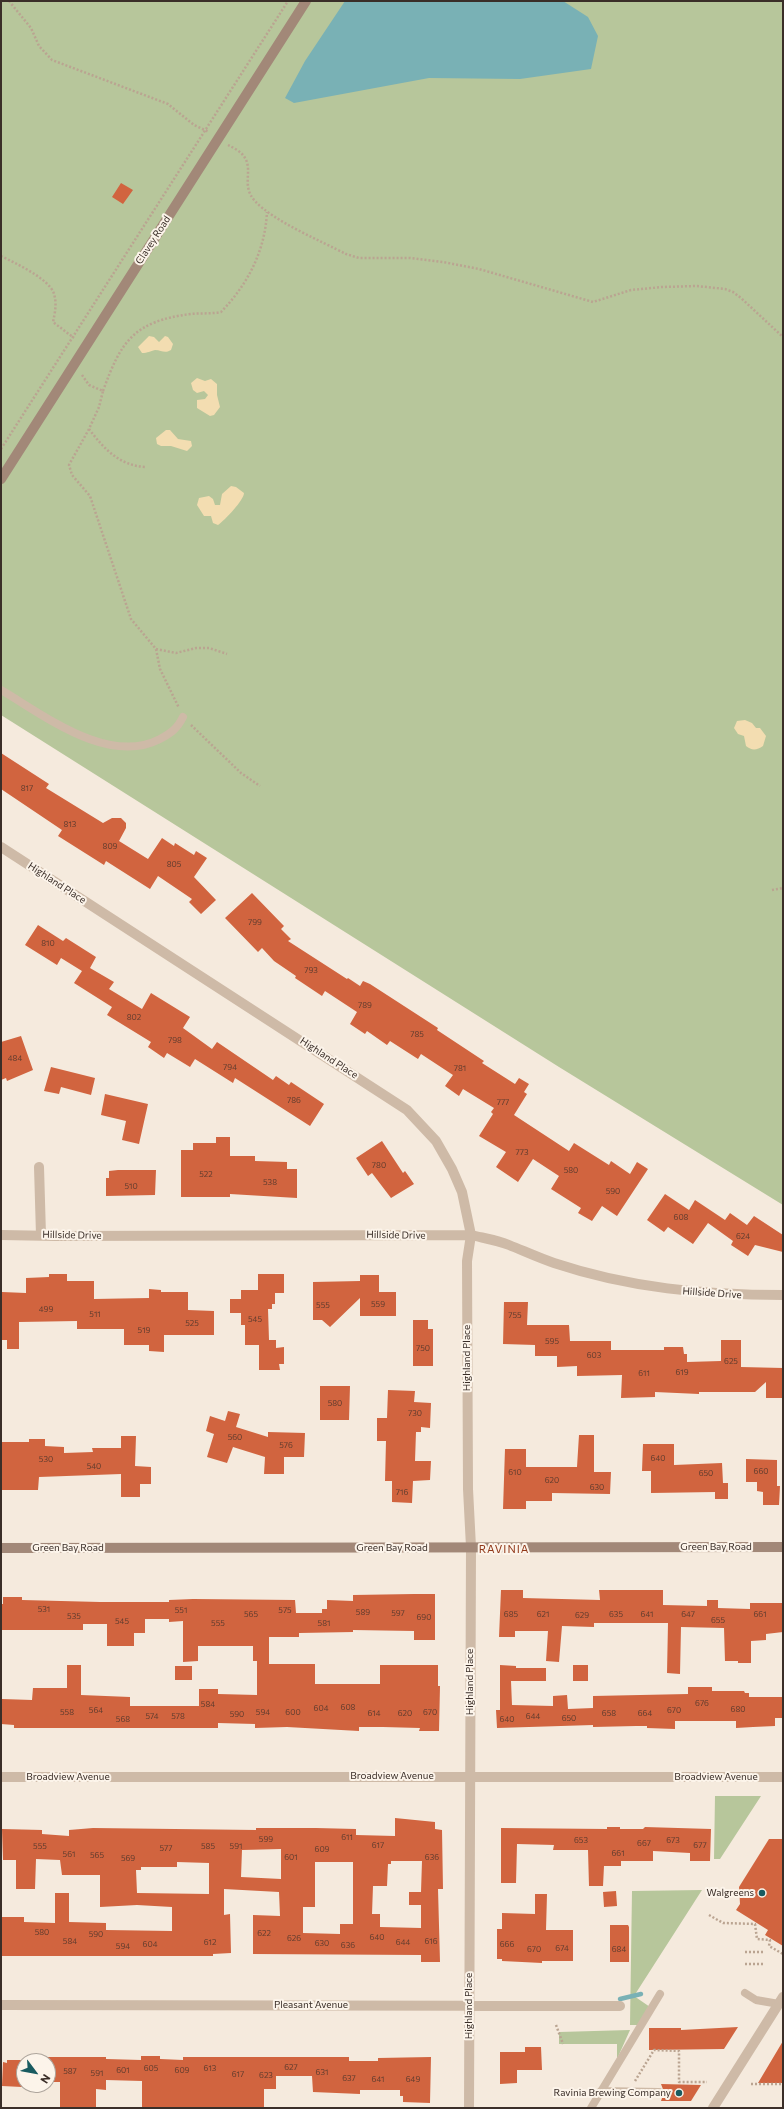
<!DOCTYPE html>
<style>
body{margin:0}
#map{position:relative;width:784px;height:2109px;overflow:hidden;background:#f5eadd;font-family:Commissioner,sans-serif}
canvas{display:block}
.frame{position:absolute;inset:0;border:2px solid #3a2e28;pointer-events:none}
.north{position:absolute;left:16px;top:2053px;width:40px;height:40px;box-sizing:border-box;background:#fcf4ea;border:1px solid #aea59c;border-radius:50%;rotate:122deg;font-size:11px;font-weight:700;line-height:16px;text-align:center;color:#3a2e28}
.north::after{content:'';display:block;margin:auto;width:14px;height:18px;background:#195b60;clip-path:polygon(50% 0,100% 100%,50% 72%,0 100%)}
</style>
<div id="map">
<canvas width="784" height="2109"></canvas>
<div class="frame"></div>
<div class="north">N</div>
</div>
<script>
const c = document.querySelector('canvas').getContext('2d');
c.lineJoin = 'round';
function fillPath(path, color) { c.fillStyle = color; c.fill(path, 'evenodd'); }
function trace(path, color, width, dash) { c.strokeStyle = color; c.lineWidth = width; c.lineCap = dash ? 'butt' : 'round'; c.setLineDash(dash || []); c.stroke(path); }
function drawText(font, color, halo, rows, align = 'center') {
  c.font = font + ' Commissioner,sans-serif'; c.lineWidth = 4; c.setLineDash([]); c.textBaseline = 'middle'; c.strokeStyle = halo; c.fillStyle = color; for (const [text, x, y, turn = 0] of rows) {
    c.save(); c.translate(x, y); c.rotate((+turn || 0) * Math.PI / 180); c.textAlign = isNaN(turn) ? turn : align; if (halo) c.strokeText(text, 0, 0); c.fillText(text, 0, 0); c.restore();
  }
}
fillPath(new Path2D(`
 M1,1H783V1205L559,1067L1,715Z
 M715,1796H761L720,1859H714Z
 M702,1890L634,1996L650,2007L638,2025H630L632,1891Z
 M630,2030L617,2059V2044H559V2032Z`), '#b7c69b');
fillPath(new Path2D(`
 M149,336L154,337L159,342L165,336L168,337L173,344L171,350C164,354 162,350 155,350C150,351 148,353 142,353L138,347Z
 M197,378L205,381L211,379L217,384V395L220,407L214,415L210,416L197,408V400L205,399L208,395L204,391L197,393L193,390L191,383Z
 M166,430H170L178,439L191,441L192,446L187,451L171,446H161L157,444L156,438Z
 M231,486L236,487L244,493C244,500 225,520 218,525L213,523L211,516H204L197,505L199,498L209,496L213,499L215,505H220L222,494Z
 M745,720L752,723L756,728H760L766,736L763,746C757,750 752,751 746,746L744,736L738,734L734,728L737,721Z`), '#f3ddb1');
fillPath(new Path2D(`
 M345,1H563L588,17L598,36L591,69L520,79L429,78L294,103L285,98L305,61Z`), '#79b1b5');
trace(new Path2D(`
 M620,1999L641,1994`), '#79b1b5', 4.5);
fillPath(new Path2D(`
 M121,183L133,190L123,204L112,197Z
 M1,753L49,784L46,788L103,823L112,818H121L126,823V828L119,841L148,859L162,838L174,846L175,843L194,855L196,851L207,858L194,877L216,900L201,914L189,902L192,899L158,876L150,889L106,861L104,865L58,836L62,830L1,789Z
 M252,893L284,926L281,929L291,939L288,941L347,979L348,978L360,986L363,981L370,984L438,1028L437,1030L484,1061L482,1063L515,1084L519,1078L529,1084L524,1092L527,1094L514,1115L569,1151L574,1143L609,1165L611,1161L630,1174L637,1162L648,1169L617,1216L602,1206L592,1221L578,1213L581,1208L551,1189L559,1176L533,1159L518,1182L496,1167L506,1152L479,1136L493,1114L491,1112L494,1108L463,1089L459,1096L445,1086L453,1075L421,1054L418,1059L390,1041L387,1045L367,1031L365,1034L350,1024L357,1012L325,991L322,996L295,978L296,976L274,961L262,948L258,952L225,918Z
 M38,925L63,941L66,938L96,957L90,968L114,982L109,989L142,1009L151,993L190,1017L183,1028L212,1049L217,1042L273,1080L276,1076L289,1085L291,1082L324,1104L310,1126L235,1078L233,1083L195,1059L190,1067L167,1053L164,1058L148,1047L151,1042L107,1015L112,1007L74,983L82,971L61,958L57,965L25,945Z
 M21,1036L33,1070L7,1081L6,1078L1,1080V1042Z
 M51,1067L95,1078L91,1095L61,1087L59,1094L44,1091Z
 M105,1094L148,1104L139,1144L122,1140L126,1121L101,1115Z
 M216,1137H230V1156H255V1161L287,1162V1169H297V1198L230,1194V1197H181V1150H193V1143H216Z
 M382,1141L403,1173L405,1171L414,1184L391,1198L372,1173L368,1176L356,1158Z
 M118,1170H156L155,1195L106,1196V1178H109V1171Z
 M665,1194L689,1210L695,1200L725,1220L730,1213L747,1225L754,1216L783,1235V1252L755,1245L748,1256L731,1245L733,1241L708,1223L693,1244L668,1227L664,1232L647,1220Z
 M49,1274H67V1281H94V1299L149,1298V1289L161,1290V1292H188V1310L214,1311V1335H164V1352L149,1351V1345H124V1329H77V1321L19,1322V1349H7V1340H1L2,1292L26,1293V1278L49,1277Z
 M258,1274H284V1293H275V1304H272V1309H268L269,1340H276V1348L284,1347V1364H279L280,1370H259V1345H245V1325H241V1313H230V1299H241V1290H258Z
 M360,1275H379V1292H396V1316H360V1298L330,1327L322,1320H313V1282L360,1281Z
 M504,1302H528L527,1325H569L570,1341H611V1350H664V1347H683L684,1354H687V1362L721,1361V1340H741V1367L783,1368V1398H766V1382L755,1392H699V1394L655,1392V1397L621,1398L622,1375L577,1376V1366L557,1367V1356H535V1345L503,1344Z
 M413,1320H428V1329H433V1366H413Z
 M320,1386H350L349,1420H320Z
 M388,1390L415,1391L414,1402L431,1403L430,1428L421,1427V1432H416L415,1461H431L430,1480L413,1481L412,1503L392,1502V1481H385L386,1441H377V1418H387Z
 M228,1411L240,1414L236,1427L268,1437V1432L305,1433L304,1457H284V1474H264L265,1457L233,1447L227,1463L207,1457L214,1434L206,1431L210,1416L225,1421Z
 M579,1435H594V1472H611L610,1494L552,1493V1501H526V1509H503L505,1449H526V1467H577Z
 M121,1436H136L135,1466L151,1467V1484H140V1497H121V1474L39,1477L38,1490H1V1442H29V1439H45V1446L64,1447V1453L93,1452L92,1448H121Z
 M643,1444H674V1465L722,1463L723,1483H728V1499H715V1492L651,1493V1471H642Z
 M746,1459L777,1460V1486H780L779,1505H763V1492L757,1491V1482H746Z
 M501,1590H523V1598L600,1600L599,1590H663V1605L707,1606V1600H718V1608L750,1609V1603H783V1632L766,1634V1640L751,1641V1663H738V1661H725L724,1628L681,1627L680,1674L667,1673L668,1623H594V1627L562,1626L559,1662L546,1661L548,1631H515V1637H499Z
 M414,1594H435V1640H414V1631L353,1630V1632L299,1633V1637H269V1664H315V1684H380V1665H438V1686H440L439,1731H419L420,1728L383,1727H359V1731L287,1727L255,1728V1724L218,1723V1728H14V1725L1,1724L2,1699L32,1700L33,1688H67V1665H81V1695L130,1697V1706H199V1689H218V1694L257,1695V1661H253V1646H198V1661L183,1662V1621L169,1622V1619H145V1633H134V1646H107V1624H83V1630H1V1604H3V1597H22V1600L100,1602H169V1600L193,1599L295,1600L296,1613H322V1609H327V1600L353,1601V1595Z
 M500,1665L516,1666V1668H546V1681H511L512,1705L553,1706V1696L567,1695L568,1709L593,1708V1696L688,1694V1687H712V1691H744L745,1693H749V1697H783V1718H775V1726L753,1727L736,1728V1721H675V1729L647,1728V1726H636L593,1727V1725L497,1728L496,1710H500Z
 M573,1665H588V1681H573Z
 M175,1666H192V1680H175Z
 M395,1818L435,1822V1829L442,1830L443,1889H438L440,1962H421V1955L253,1954V1915L280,1916L279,1892L224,1889V1915L230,1914L231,1953L213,1954V1956H1V1917H24V1922L55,1923V1893H69V1922L106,1923V1930L172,1931V1907L137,1905L100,1907V1875H62L60,1860L36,1859L35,1889H16V1860H3L2,1829L42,1830V1834L69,1836V1830L93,1828L256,1830V1828H316L356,1829V1835L395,1836ZM281,1849V1879L241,1877L242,1850ZM391,1861H422L421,1892H409V1905H421V1928L380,1927V1914H372L373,1886H387L388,1864H391ZM177,1862L209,1863V1894L137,1893L136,1870H141V1867H177ZM315,1862H353V1924H340V1934L303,1933V1907H315Z
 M607,1827H620V1829H643L645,1827L711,1829L710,1861H690V1853L653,1851V1861H621V1866H604L603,1886H589L588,1850H553L554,1845L517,1844L516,1883H501V1828L607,1829Z
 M769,1839H783V1946L765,1935L768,1930L736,1910L740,1904L739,1887Z
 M616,1891L617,1906L604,1907L603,1892Z
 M535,1894H547L546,1930H573V1961H542V1963L502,1961V1959H497V1929H502V1913L535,1914Z
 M610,1925H628L629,1927V1962H610Z
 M738,2027L724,2049L649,2050V2028H681V2030Z
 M783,2041V2083H758Z
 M525,2047H541L542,2070H517V2083L500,2084V2052H525Z
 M141,2056H160V2059L183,2060V2057H349V2061H378V2058L431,2057L430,2103L403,2102V2096H400V2090H360V2094L313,2092L312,2076H276V2089H264V2108H142V2081L106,2080V2090L96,2089V2108H60V2082H48V2057H106V2059L141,2060Z
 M7,2060H23L22,2087L2,2086L3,2062L7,2063Z
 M661,2084L701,2085L691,2101H661L664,2092Z`), '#d1643f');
trace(new Path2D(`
 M9,1L31,28L39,46L52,60L168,104L194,125L209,132
 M228,145C234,148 242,152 245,158C253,171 241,186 255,201C273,221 321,241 346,254L359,258H410L443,262L479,269L593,302L631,290L662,287L697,286L725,289L733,292L741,298L783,337
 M1,256C15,263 50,279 54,294C57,303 55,313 53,322L74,338
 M82,375L89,385L103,391L99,407L89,429C104,449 120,466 146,467
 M103,391C121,341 134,321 191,314C201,313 211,314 221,312C248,284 265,251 267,212
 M89,429L69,465L72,475L90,496L131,619L156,649L160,669L179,708
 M1,449L288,1
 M156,649L176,653L196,648H209L227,654
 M191,725L241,773L260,786
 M772,890L783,888
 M709,1915L723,1923L755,1924L757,1939L770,1940L769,1946L783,1954
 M745,1952H765
 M745,1964H765
 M556,2025L563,2044
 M635,2081L654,2050L679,2051V2082H707
 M751,2084H783`), '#baa491', 2.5, [2, 2]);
trace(new Path2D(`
 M1,690C44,715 108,766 160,739C171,733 177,729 183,717
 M745,1993L756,2000L779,2004
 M601,2091L659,2092
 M591,2108L660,1994`), '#cebaa7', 8);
trace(new Path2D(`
 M1,847L407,1110L436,1141L452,1169L462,1192L471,1235L467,1261L468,1489L471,1547L469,2108
 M39,1167L41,1235
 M1,1235L56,1236L471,1235C483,1238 497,1240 509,1245C524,1251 539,1258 554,1263C629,1288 705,1295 783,1295
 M1,1777H783
 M1,2005L620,2006`), '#cebaa7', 10);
trace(new Path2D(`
 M713,2108L783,1997`), '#cebaa7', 10);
trace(new Path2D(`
 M1,479L306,1
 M1,1548L783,1547`), '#a28878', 10);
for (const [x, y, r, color] of [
 [762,1893,4,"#195b60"],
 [679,2093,4,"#195b60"]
]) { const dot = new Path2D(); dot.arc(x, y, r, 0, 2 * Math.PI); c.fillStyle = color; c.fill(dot); trace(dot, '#fcf4ea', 1.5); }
drawText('8px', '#603c2e', null, [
 ["817",27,788],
 ["813",70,824],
 ["809",110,846],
 ["805",174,864],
 ["799",255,922],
 ["810",48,943],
 ["793",311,970],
 ["789",365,1005],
 ["802",134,1017],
 ["785",417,1034],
 ["798",175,1040],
 ["484",15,1058],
 ["794",230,1067],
 ["781",460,1068],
 ["786",294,1100],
 ["777",503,1102],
 ["773",522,1152],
 ["780",379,1165],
 ["580",571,1170],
 ["522",206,1174],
 ["538",270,1182],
 ["510",131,1186],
 ["590",613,1191],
 ["608",681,1217],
 ["624",743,1236],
 ["559",378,1304],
 ["555",323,1305],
 ["499",46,1309],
 ["511",95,1314],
 ["755",515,1315],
 ["545",255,1319],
 ["525",192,1323],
 ["519",144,1330],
 ["595",552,1341],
 ["750",423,1348],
 ["603",594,1355],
 ["625",731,1361],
 ["619",682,1372],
 ["611",644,1373],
 ["580",335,1403],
 ["730",415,1413],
 ["560",235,1437],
 ["576",286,1445],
 ["640",658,1458],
 ["530",46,1459],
 ["540",94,1466],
 ["660",761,1471],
 ["610",515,1472],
 ["650",706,1473],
 ["620",552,1480],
 ["630",597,1487],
 ["716",402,1492],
 ["531",44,1609],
 ["551",181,1610],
 ["575",285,1610],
 ["589",363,1612],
 ["597",398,1613],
 ["565",251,1614],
 ["685",511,1614],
 ["621",543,1614],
 ["635",616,1614],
 ["641",647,1614],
 ["647",688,1614],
 ["661",760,1614],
 ["629",582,1615],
 ["535",74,1616],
 ["690",424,1617],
 ["655",718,1620],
 ["545",122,1621],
 ["555",218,1623],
 ["581",324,1623],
 ["676",702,1703],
 ["584",208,1704],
 ["608",348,1707],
 ["604",321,1708],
 ["680",738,1709],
 ["564",96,1710],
 ["670",674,1710],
 ["558",67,1712],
 ["594",263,1712],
 ["600",293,1712],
 ["670",430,1712],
 ["614",374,1713],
 ["620",405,1713],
 ["658",609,1713],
 ["664",645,1713],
 ["590",237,1714],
 ["574",152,1716],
 ["578",178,1716],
 ["644",533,1716],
 ["650",569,1718],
 ["568",123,1719],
 ["640",507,1719],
 ["611",347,1837],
 ["599",266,1839],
 ["653",581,1840],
 ["673",673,1840],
 ["667",644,1843],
 ["617",378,1845],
 ["677",700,1845],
 ["555",40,1846],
 ["585",208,1846],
 ["591",236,1846],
 ["577",166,1848],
 ["609",322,1849],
 ["661",618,1853],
 ["561",69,1854],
 ["565",97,1855],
 ["601",291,1857],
 ["636",432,1857],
 ["569",128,1858],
 ["580",42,1932],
 ["622",264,1933],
 ["590",96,1934],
 ["640",377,1937],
 ["626",294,1938],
 ["584",70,1941],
 ["616",431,1941],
 ["612",210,1942],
 ["644",403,1942],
 ["630",322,1943],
 ["604",150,1944],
 ["666",507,1944],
 ["636",348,1945],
 ["594",123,1946],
 ["674",562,1948],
 ["670",534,1949],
 ["684",619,1949],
 ["627",291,2067],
 ["605",151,2068],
 ["613",210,2068],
 ["601",123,2070],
 ["609",182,2070],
 ["587",70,2071],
 ["631",322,2072],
 ["591",97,2073],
 ["617",238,2074],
 ["623",266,2075],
 ["637",349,2078],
 ["641",378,2079],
 ["649",413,2079]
]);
drawText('10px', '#3a2e28', '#fcf4ea', [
 ["Clavey Road",153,240,-57],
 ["Highland Place",57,883,33],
 ["Highland Place",329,1058,33],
 ["Hillside Drive",72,1235,1],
 ["Hillside Drive",396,1235,1],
 ["Hillside Drive",712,1293,4],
 ["Highland Place",467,1358,-90],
 ["Green Bay Road",716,1547],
 ["Green Bay Road",68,1548],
 ["Green Bay Road",392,1548],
 ["Highland Place",470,1682,-90],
 ["Broadview Avenue",392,1776],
 ["Broadview Avenue",68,1777],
 ["Broadview Avenue",716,1777],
 ["Pleasant Avenue",311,2005],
 ["Highland Place",469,2006,-90]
]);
drawText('10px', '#3a2e28', '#fcf4ea', [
 ["Walgreens",754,1893],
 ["Ravinia Brewing Company",671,2093]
], 'right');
c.letterSpacing = '1px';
drawText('11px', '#913819', '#fcf4ea', [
 ["RAVINIA",504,1549]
]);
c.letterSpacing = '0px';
</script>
